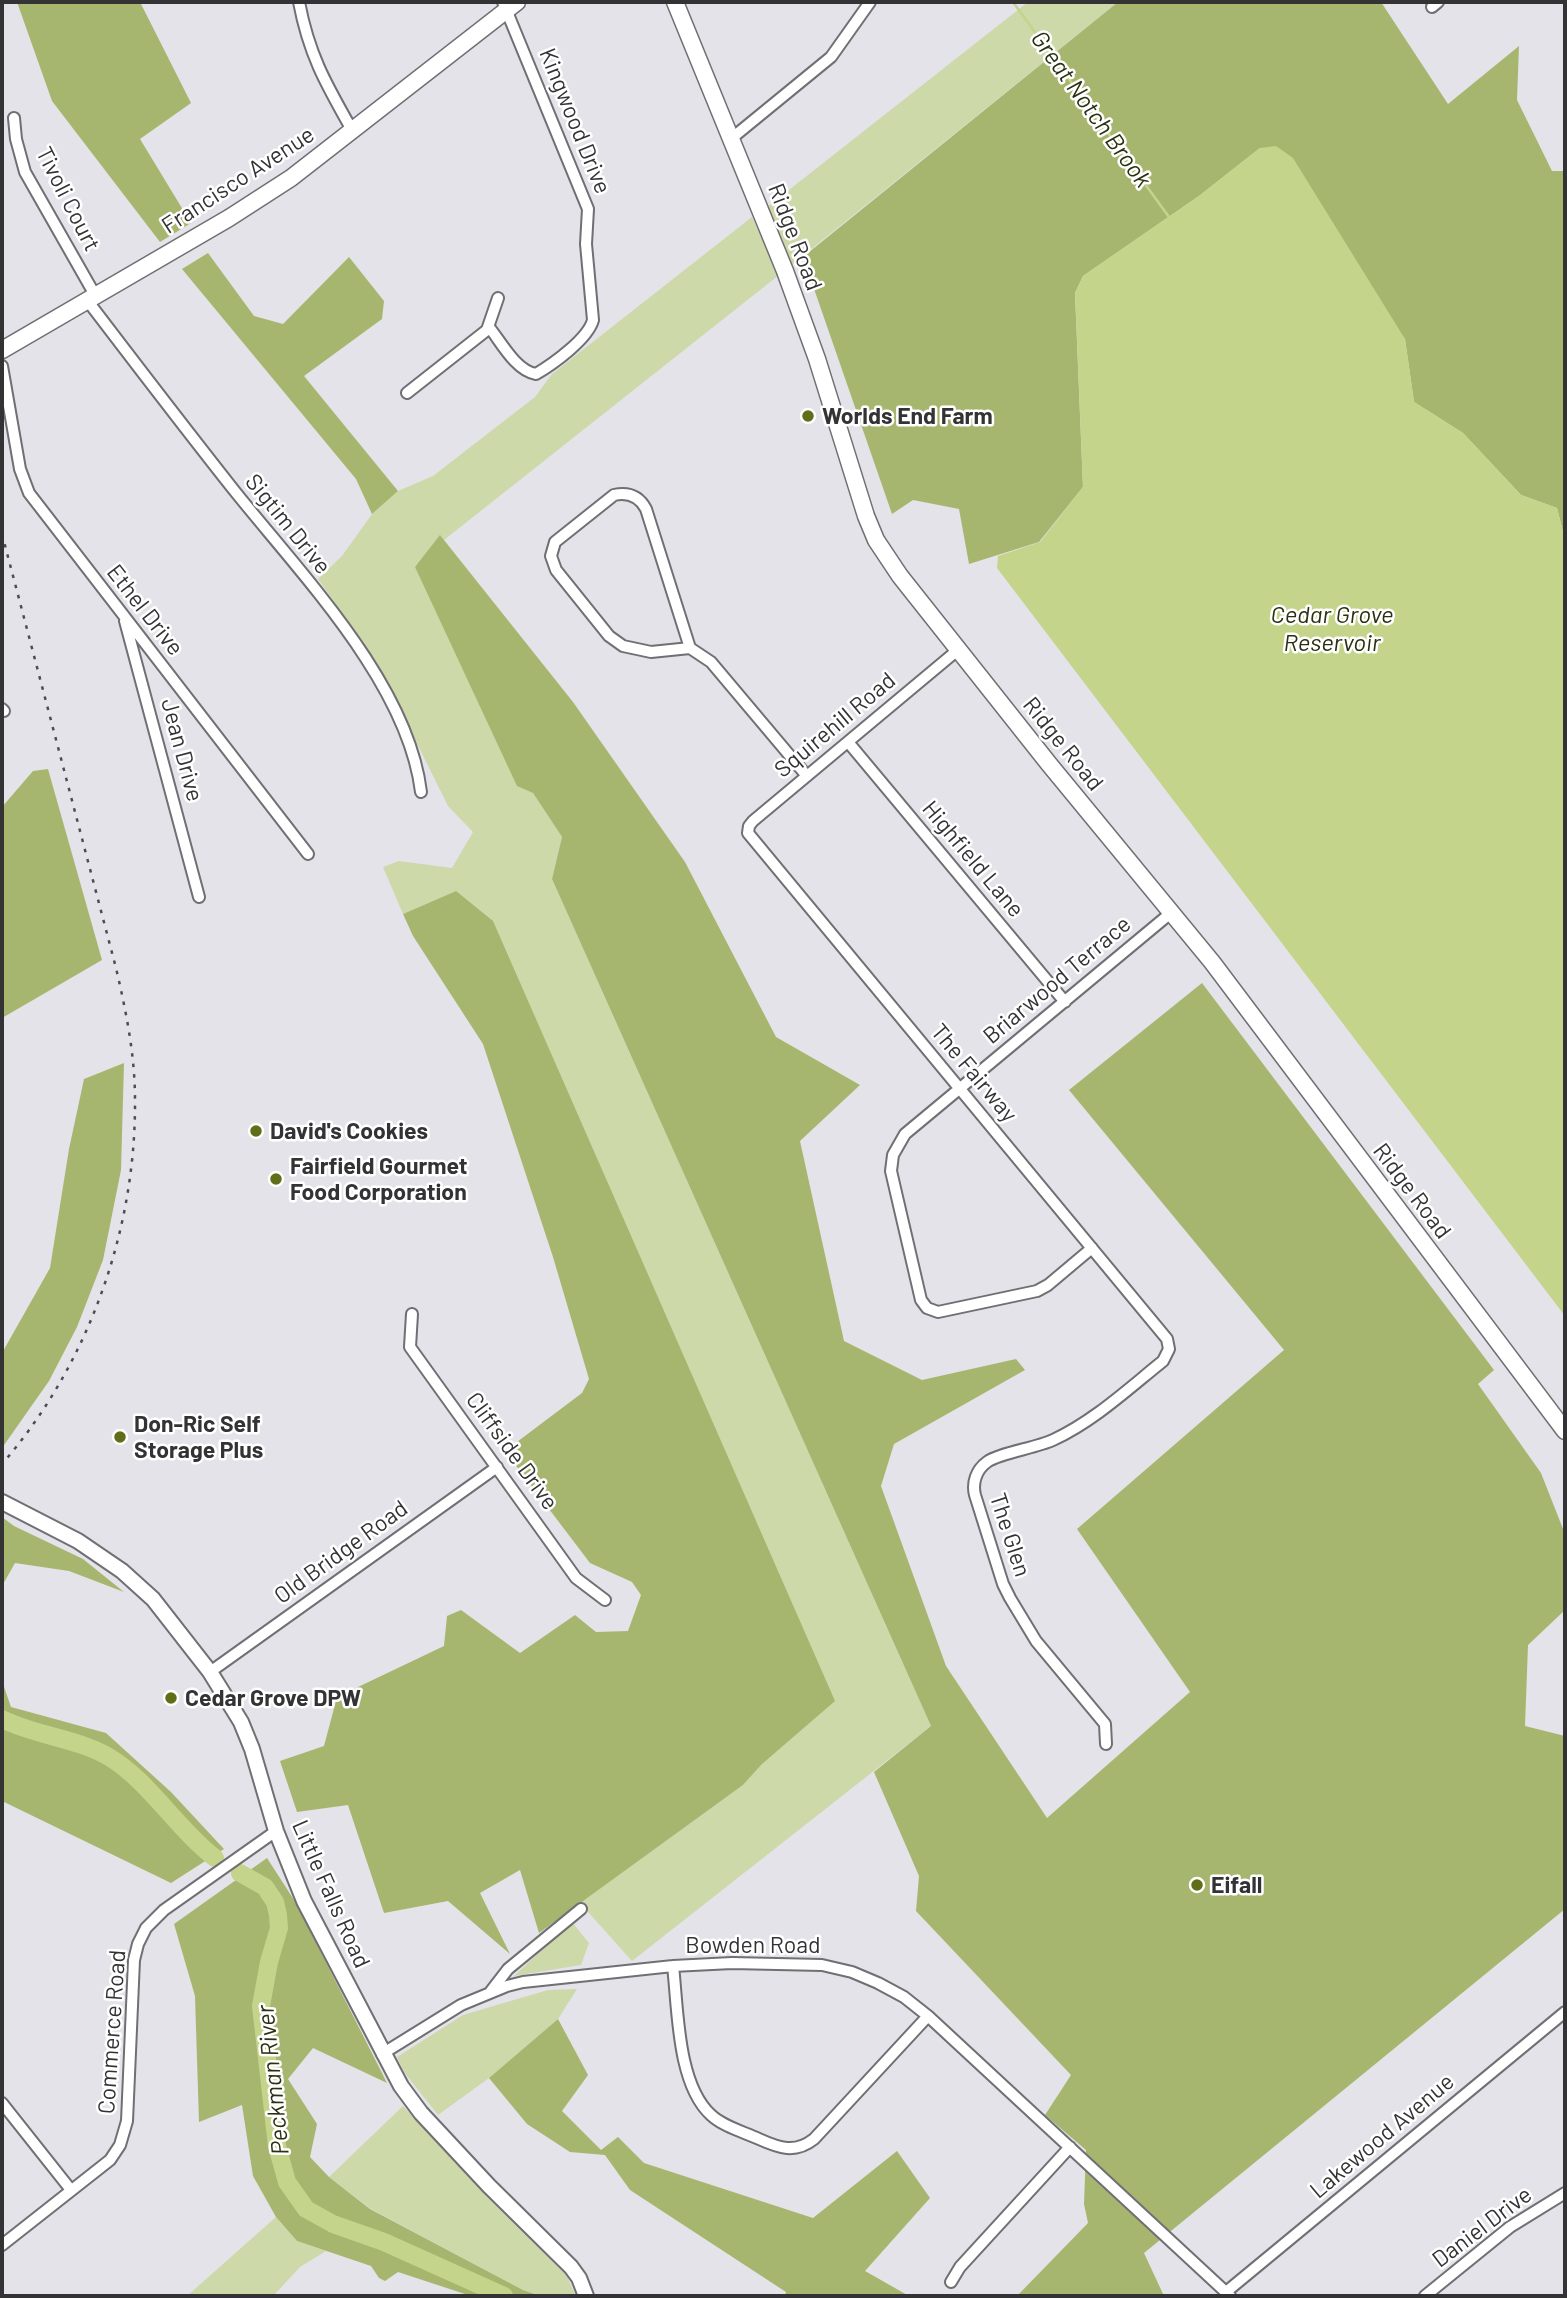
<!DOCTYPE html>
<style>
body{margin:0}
#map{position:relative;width:1567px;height:2298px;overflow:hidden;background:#e3e3e9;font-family:Barlow,sans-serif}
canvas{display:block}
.frame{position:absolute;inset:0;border:4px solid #333335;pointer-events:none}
</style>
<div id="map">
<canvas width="1567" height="2298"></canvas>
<div class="frame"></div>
</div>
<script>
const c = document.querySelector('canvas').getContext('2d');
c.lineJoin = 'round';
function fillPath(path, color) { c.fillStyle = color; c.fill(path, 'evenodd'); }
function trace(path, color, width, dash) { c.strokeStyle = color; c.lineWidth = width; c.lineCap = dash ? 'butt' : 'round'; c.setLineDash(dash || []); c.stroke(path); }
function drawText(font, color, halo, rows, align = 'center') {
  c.font = font + ' Barlow,sans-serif'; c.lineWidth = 5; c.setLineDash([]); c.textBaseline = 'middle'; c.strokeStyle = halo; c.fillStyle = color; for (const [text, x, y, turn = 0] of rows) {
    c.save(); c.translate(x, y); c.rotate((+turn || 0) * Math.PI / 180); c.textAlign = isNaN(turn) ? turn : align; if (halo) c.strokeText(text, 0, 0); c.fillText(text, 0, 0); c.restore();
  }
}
fillPath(new Path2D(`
 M1028,2H1118L789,267L766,208Z
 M752,217L779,275L444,540L440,535L533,793L562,837L552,879L931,1726L632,1961L580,1903L743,1785L762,1764L456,891L403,914L383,867L399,861L452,868L473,832L448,806L397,703L333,600L318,579L342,556L372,514L398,491L433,476L535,397L552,374Z
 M572,1922L589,1943L581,1965L514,1976Z
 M577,1989L558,2019L489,2078L438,2115L404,2072L397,2057L463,2015L548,1990Z
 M403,2106L487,2197L566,2275L576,2296H540L523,2290L371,2209L329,2177Z
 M276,2217L297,2241L326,2251L300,2267L273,2296H187Z`), '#cdd9a9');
fillPath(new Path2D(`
 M17,2H140L191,103L140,139L191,223L160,242L52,101Z
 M1118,2H1381L1448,104L1519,46L1517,100L1552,171H1565V540L1557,508L1521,495L1463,433L1414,402L1405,339L1260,148L1199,196L1083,276L1075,293L1083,487L1039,542L969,564L959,509L913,500L892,514L803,257Z
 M208,253L254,316L283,324L349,257L384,301L382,319L304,376L398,491L372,514L356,479L182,269Z
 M440,535L573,702L685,862L776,1037L860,1085L800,1141L844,1341L922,1380L1016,1359L1025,1370L894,1444L881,1486L946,1666L1047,1818L1190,1692L1077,1529L1284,1350L1069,1090L1202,983L1494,1370L1478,1384L1541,1473L1565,1534V1610L1528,1645L1525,1726L1565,1736V1909L1144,2253L1164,2296H1017L1088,2223L1084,2204L1086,2150L1045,2115L1071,2075L916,1911L919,1876L874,1772L931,1726L552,879L562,837L533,793L517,786L415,567Z
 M48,769L102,960L2,1018V807L33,771Z
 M456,891L493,921L835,1701L762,1764L743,1785L539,1933L520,1870L480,1893L510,1954L448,1901L384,1913L348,1805L297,1812L280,1761L324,1746L337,1697L444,1646L447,1616L461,1610L520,1653L575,1615L596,1632L628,1631L641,1595L632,1582L590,1563L505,1451L582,1393L589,1379L553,1257L483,1044L413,936L403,914Z
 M124,1063L121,1170L103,1260L77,1327L49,1381L2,1448V1353L50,1268L69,1149L84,1079Z
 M2,1517L14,1526L83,1559L124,1592L69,1571L15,1563L2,1586Z
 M2,1681L11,1707L106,1733L171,1792L224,1849L171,1883L2,1801Z
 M267,1858L296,1903L387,2083L313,2048L288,2079L317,2124L310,2157L329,2177L370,2209L523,2290L540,2296H471L398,2272L385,2281L379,2278L371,2266L297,2241L276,2217L253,2176L242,2105L199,2122L195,1996L174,1924Z
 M558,2019L588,2075L562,2111L601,2150L618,2137L644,2163L813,2218L897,2151L930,2198L865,2271L909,2296H785L786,2292L630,2190L605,2155L570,2152L527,2124L489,2078Z`), '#a7b66e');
fillPath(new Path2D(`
 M1276,146L1293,158L1405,339L1414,402L1463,433L1521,495L1557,508L1565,540V1316L997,568L998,556L1040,542L1083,487L1075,293L1083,276L1199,196L1260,148Z`), '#c4d48a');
trace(new Path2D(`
 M1013,2L1169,217`), '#c4d48a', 2.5);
trace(new Path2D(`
 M2,1719C36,1736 76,1738 109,1757C148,1780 178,1830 215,1858
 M240,1873L265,1887L275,1902L278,1915L279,1928L269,1962L261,2006L277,2146L287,2182L306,2209L333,2224L384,2242L504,2296`), '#c4d48a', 18);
const minor = new Path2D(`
 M299,2C309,55 326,84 352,130
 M1432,7L1438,2
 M14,118L16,139L25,172L95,295
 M732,138L831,57L870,2
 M87,300C135,363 184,427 233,489C300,573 408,683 421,792
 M489,327C501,342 516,371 536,374C553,364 588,339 593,320L586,244L588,209L503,2
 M2,366L20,469L29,493L308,854
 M407,393L487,330L498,298
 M125,621L199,897
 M690,648L646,509C639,496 628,492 614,495L555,542L551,556L556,570L609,636L623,646L651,652L690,648L711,662L807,776
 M959,649L753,821L749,826L748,833L1167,1339L1169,1349L1163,1361C1128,1389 1094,1421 1053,1440C1036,1448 999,1453 987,1462C976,1470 972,1483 975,1495L1003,1584L1010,1598L1036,1641L1105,1724L1106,1744
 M2,709L4,711
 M848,742L1065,1002
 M1092,1248L1048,1285L1037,1291L938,1312L927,1308L921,1300L891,1171L893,1155L905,1134L1172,912
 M412,1314L410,1347L576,1578L605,1600
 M210,1672L497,1467
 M673,1966C678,2009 677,2084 711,2115C724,2127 744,2132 759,2139C779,2148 795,2154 814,2139L928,2016
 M491,1991L508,1969L581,1909
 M382,2054L461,2005L507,1986L523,1982L673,1966L732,1963L822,1965L852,1972L878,1983L904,1997L928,2016L1230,2296
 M2,2103L71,2190
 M2,2245L110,2160L120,2145L127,2121L134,1960L138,1944L146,1928L164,1910L276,1831
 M951,2282L960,2267L1070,2147
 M1226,2292L1565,2012
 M1425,2296L1510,2227L1565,2193`);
const tertiary = new Path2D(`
 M2,1502L78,1541L122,1571L153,1599L210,1672L241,1722L252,1749L276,1831L304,1901L401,2086L421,2113L489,2186L571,2267L579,2278L586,2296`);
const secondary = new Path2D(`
 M675,2L785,271L817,359L866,516L876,540L900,576L1049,764L1212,962L1565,1431
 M2,350L229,218L291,178L517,2`);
trace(minor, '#6f6f74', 14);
trace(tertiary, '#6f6f74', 18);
trace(secondary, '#6f6f74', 19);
trace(minor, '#fff', 10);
trace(tertiary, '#fff', 14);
trace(secondary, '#fff', 16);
trace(new Path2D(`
 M2,534L116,968C126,1011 135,1055 135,1100C136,1231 88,1365 2,1464`), '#4d4d50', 2.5, [3.5, 7]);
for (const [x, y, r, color] of [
 [808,416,7,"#606e18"],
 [256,1131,7,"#606e18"],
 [276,1179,7,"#606e18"],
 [120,1437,7,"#606e18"],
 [171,1698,7,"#606e18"],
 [1197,1885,7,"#606e18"]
]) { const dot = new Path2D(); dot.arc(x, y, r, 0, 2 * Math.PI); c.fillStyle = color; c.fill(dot); trace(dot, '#fff', 2.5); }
drawText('23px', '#333335', '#fff', [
 ["Kingwood Drive",575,121,68],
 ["Francisco Avenue",238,180,-33],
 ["Tivoli Court",68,199,63],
 ["Ridge Road",795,237,69],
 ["Sigtim Drive",288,524,51],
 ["Ethel Drive",145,610,52],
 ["Squirehill Road",835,725,-40],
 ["Ridge Road",1063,744,51],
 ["Jean Drive",182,750,75],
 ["Highfield Lane",973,859,50],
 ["Briarwood Terrace",1057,980,-40],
 ["The Fairway",974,1073,50],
 ["Ridge Road",1412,1191,53],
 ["Cliffside Drive",512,1451,54],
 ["The Glen",1010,1535,72],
 ["Old Bridge Road",341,1552,-36],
 ["Little Falls Road",331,1894,66],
 ["Bowden Road",753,1945],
 ["Commerce Road",112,2032,-86],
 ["Lakewood Avenue",1382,2136,-40],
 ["Daniel Drive",1482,2227,-37]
]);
drawText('bold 23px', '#333335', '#fff', [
 ["Worlds End Farm",822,416],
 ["David's Cookies",270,1131],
 ["Fairfield Gourmet",290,1166],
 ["Food Corporation",290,1192],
 ["Don-Ric Self",134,1424],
 ["Storage Plus",134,1450],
 ["Cedar Grove DPW",185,1698],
 ["Eifall",1211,1885]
], 'left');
drawText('italic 24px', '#2a3010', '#fff', [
 ["Great Notch Brook",1091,109,54],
 ["Cedar Grove",1332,615],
 ["Reservoir",1332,643],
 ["Peckman River",273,2080,-96]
]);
</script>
